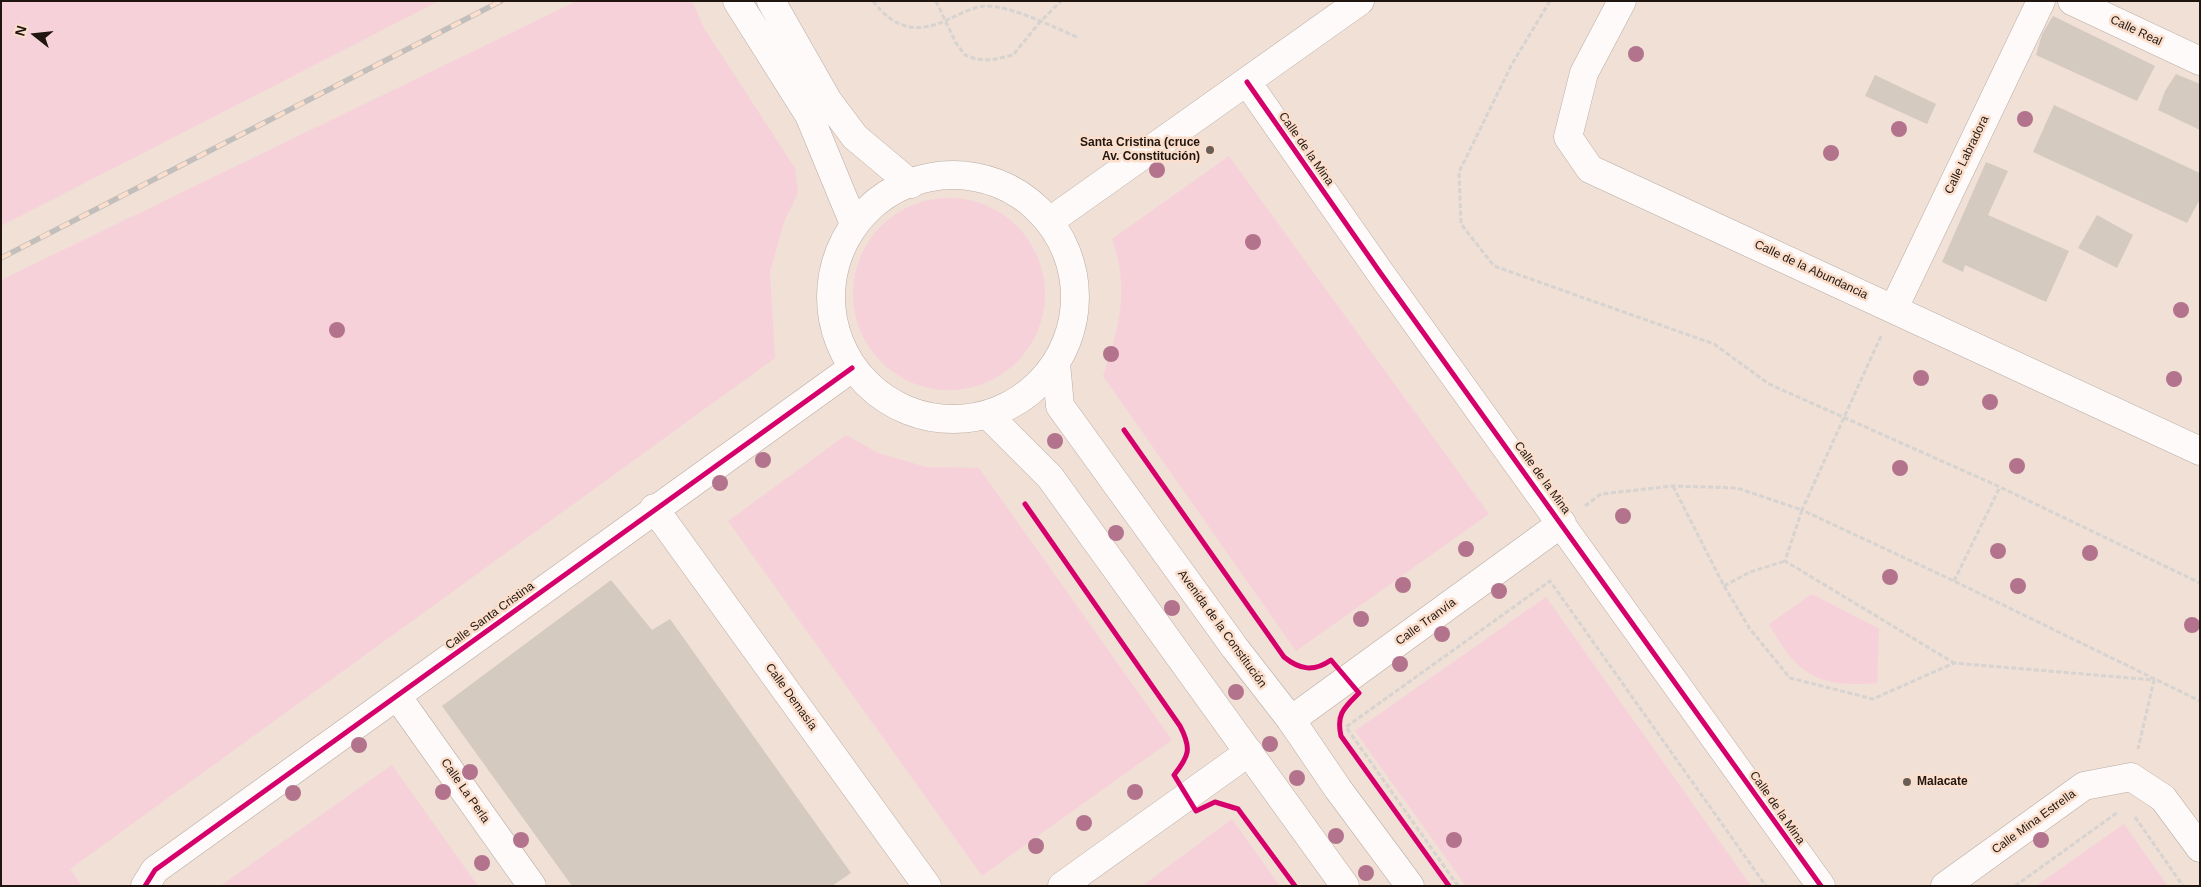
<!DOCTYPE html>
<meta charset="utf-8">
<style>
body{margin:0}
#map{position:relative;width:2201px;height:887px;overflow:hidden;background:#f0e0d6;font-family:Arial,sans-serif}
canvas{display:block}
.frame{position:absolute;inset:0;border:2px solid #20160f;pointer-events:none}
.north{position:absolute;left:10px;top:10px;width:50px;height:50px;-webkit-text-stroke:4px #fbdecb;paint-order:stroke;rotate:286deg;font-size:14px;font-weight:700;line-height:20px;text-align:center;color:#20160f}
.north::after{content:'';display:block;margin:auto;width:18px;height:22px;background:#20160f;clip-path:polygon(50% 0,100% 100%,50% 72%,0 100%)}
</style>
<div id="map">
<canvas width="2201" height="887"></canvas>
<div class="frame"></div>
<div class="north">N</div>
</div>
<script>
const c = document.querySelector('canvas').getContext('2d');
c.lineJoin = 'round';
function fillPath(path, color) { c.fillStyle = color; c.fill(path, 'evenodd'); }
function trace(path, color, width, dash) { c.strokeStyle = color; c.lineWidth = width; c.lineCap = dash ? 'butt' : 'round'; c.setLineDash(dash || []); c.stroke(path); }
function drawText(font, color, halo, rows, align = 'center') {
  c.font = font + ' Arial,sans-serif'; c.lineWidth = 5; c.setLineDash([]); c.textBaseline = 'middle'; c.strokeStyle = halo; c.fillStyle = color; for (const [text, x, y, turn = 0] of rows) {
    c.save(); c.translate(x, y); c.rotate((+turn || 0) * Math.PI / 180); c.textAlign = isNaN(turn) ? turn : align; if (halo) c.strokeText(text, 0, 0); c.fillText(text, 0, 0); c.restore();
  }
}
fillPath(new Path2D(`
 M1,1H439L1,226Z
 M577,1H692L704,28L795,168L798,193L784,222L770,272L775,358L70,869L82,886H1V280Z
 M1229,156L1489,514L1296,651L1103,376C1119,329 1130,288 1112,239Z
 M853 294a96 96 0 1 1 192 0a96 96 0 1 1-192 0Z
 M846,435L878,453L926,467L979,468L1172,740L982,876L728,521Z
 M1812,594L1879,629L1877,683C1818,688 1797,675 1769,624Z
 M1546,597L1751,886H1466L1355,731Z
 M392,765L478,886H220Z
 M1232,819L1280,886H1142Z
 M2124,824L2168,886H2036Z`), '#f7d1d9');
fillPath(new Path2D(`
 M2053,16L2155,66L2137,101L2036,55L2042,34Z
 M2176,74L2200,84V130L2158,110L2165,91Z
 M1875,75L1936,104L1927,124L1865,96Z
 M2054,105L2200,173V199L2187,223L2033,152Z
 M1986,162L2008,171L1988,215L2069,251L2046,302L1965,265L1963,272L1942,262Z
 M2097,215L2133,235L2117,268L2078,248Z
 M611,580L652,630L670,619L851,873L832,886H572L442,706Z`), '#d4cac0');
const minor = new Path2D(`
 M1622,1L1584,73L1568,137L1590,169L2200,451
 M2072,1L2200,61
 M1247,82L1379,271L1821,886
 M1050,221L1360,1
 M1894,308L2041,1
 M654,508L927,886
 M397,696L532,886
 M1291,720L1562,523
 M145,886L155,870L852,368
 M1062,886L1249,752
 M1945,886L2084,786L2131,777L2163,798L2200,848`);
const secondary = new Path2D(`
 M737,1L809,115L854,224
 M771,1L828,101L855,137L911,184
 M831 297a122 122 0 1 1 244 0a122 122 0 1 1-244 0Z
 M1056,363L1060,406L1235,648L1291,720L1338,789L1410,886
 M988,415L1050,477L1345,886`);
trace(minor, '#b8aca3', 29);
trace(secondary, '#b8aca3', 29);
trace(new Path2D(`
 M873,1C895,30 918,34 949,19C960,14 973,7 985,6C1013,6 1053,27 1079,38
 M936,1L956,43L965,55L976,59L991,60L1013,55L1040,22L1061,1
 M1550,1L1512,64L1459,172L1461,224L1494,266L1714,344L1769,384L2000,487L2200,583
 M1881,336L1802,510L1954,581L2200,701
 M1673,486L1724,586L1750,629L1790,678L1873,699L1954,663L2154,680L2138,749
 M1585,506L1601,494L1673,486L1737,488L1802,510L1785,561L1954,663
 M1954,581L2000,487
 M1724,586L1750,572L1785,561
 M2135,817L2183,886
 M1458,886L1346,727L1550,581L1766,886
 M2015,886L2118,812`), '#d7d3d0', 3, [5, 2.5]);
trace(minor, '#fdfaf9', 28);
trace(secondary, '#fdfaf9', 28);
const rail = new Path2D(`
 M1,258L501,1`);
trace(rail, '#c2bebb', 5.5);
trace(rail, '#fbdecb', 4, [11]);
trace(new Path2D(`
 M1247,82L1379,271L1821,886
 M1124,430L1284,657C1300,670 1314,672 1331,660L1359,693C1344,708 1336,714 1341,736L1449,886
 M1025,504L1180,726C1192,749 1189,756 1174,775L1196,811L1215,802L1238,809L1295,886
 M145,886L155,870L852,368`), '#d6006c', 5);
c.fillStyle = '#b3738d';
for (const [x, y] of [
 [1636,54],
 [2025,119],
 [1899,129],
 [1831,153],
 [1157,170],
 [1253,242],
 [2181,310],
 [337,330],
 [1111,354],
 [1921,378],
 [2174,379],
 [1990,402],
 [1055,441],
 [763,460],
 [2017,466],
 [1900,468],
 [720,483],
 [1623,516],
 [1116,533],
 [1466,549],
 [1998,551],
 [2090,553],
 [1890,577],
 [1403,585],
 [2018,586],
 [1499,591],
 [1172,608],
 [1361,619],
 [2192,625],
 [1442,634],
 [1400,664],
 [1236,692],
 [1270,744],
 [359,745],
 [470,772],
 [1297,778],
 [443,792],
 [1135,792],
 [293,793],
 [1084,823],
 [1336,836],
 [521,840],
 [1454,840],
 [2041,840],
 [1036,846],
 [482,863],
 [1366,873]
]) { c.beginPath(); c.arc(x, y, 8, 0, 2 * Math.PI); c.fill(); }
for (const [x, y, r, color] of [
 [1210,150,5,"#695d55"],
 [1907,782,5,"#695d55"]
]) { const dot = new Path2D(); dot.arc(x, y, r, 0, 2 * Math.PI); c.fillStyle = color; c.fill(dot); trace(dot, '#fbdecb', 2); }
drawText('12px', '#20160f', '#fbdecb', [
 ["Calle Real",2136,31,25],
 ["Calle de la Mina",1306,149,55],
 ["Calle Labradora",1967,155,-64],
 ["Calle de la Abundancia",1811,270,25],
 ["Calle de la Mina",1542,478,54],
 ["Calle Santa Cristina",490,616,-36],
 ["Calle Tranvía",1426,622,-36],
 ["Avenida de la Constitución",1222,629,54],
 ["Calle Demasía",791,697,54],
 ["Calle La Perla",465,791,55],
 ["Calle de la Mina",1777,808,55],
 ["Calle Mina Estrella",2034,822,-36]
]);
drawText('bold 12px', '#20160f', '#fbdecb', [
 ["Santa Cristina (cruce",1200,143],
 ["Av. Constitución)",1200,157],
 ["Malacate",1917,782,"left"]
], 'right');
</script>
